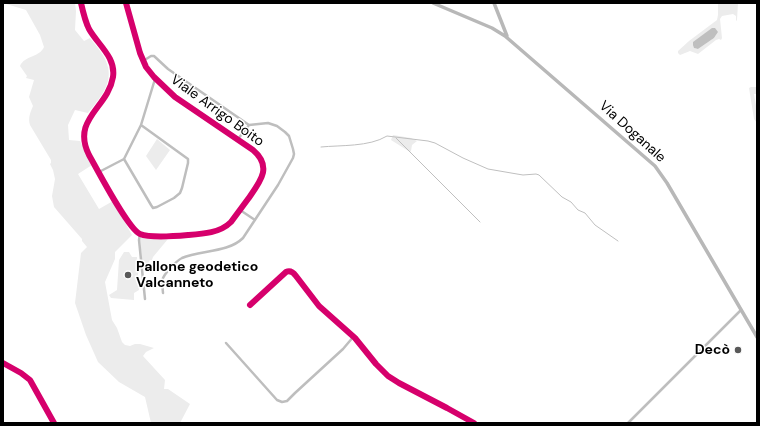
<!DOCTYPE html>
<meta charset="utf-8">
<style>
body{margin:0}
#map{position:relative;width:760px;height:426px;overflow:hidden;background:#fff;font-family:"DM Sans",sans-serif}
canvas{display:block}
.frame{position:absolute;inset:0;border:4px solid #000;pointer-events:none}
</style>
<div id="map">
<canvas width="760" height="426"></canvas>
<div class="frame"></div>
</div>
<script>
const c = document.querySelector('canvas').getContext('2d');
c.lineJoin = 'round';
function fillPath(path, color) { c.fillStyle = color; c.fill(path, 'evenodd'); }
function trace(path, color, width, dash) { c.strokeStyle = color; c.lineWidth = width; c.lineCap = dash ? 'butt' : 'round'; c.setLineDash(dash || []); c.stroke(path); }
function drawText(font, color, halo, rows, align = 'center') {
  c.font = font + ' "DM Sans",sans-serif'; c.lineWidth = 3; c.setLineDash([]); c.textBaseline = 'middle'; c.strokeStyle = halo; c.fillStyle = color; for (const [text, x, y, turn = 0] of rows) {
    c.save(); c.translate(x, y); c.rotate((+turn || 0) * Math.PI / 180); c.textAlign = isNaN(turn) ? turn : align; if (halo) c.strokeText(text, 0, 0); c.fillText(text, 0, 0); c.restore();
  }
}
fillPath(new Path2D(`
 M3,3H75L76,11L75,30L84,41L90,38C96,46 104,54 107,64C114,83 99,99 88,113L75,110L68,125L69,140L80,141L92,165L78,174L99,209L113,201L132,235L115,252V259L105,282L112,320L117,328L122,342L125,345L130,346L135,344H140L154,348L146,352L143,356L165,380L164,389H168L190,404L180,423H151L145,397L119,382L98,362L86,335L75,303L81,253L87,247L82,241V239L54,207L52,196L55,179L53,170L50,164L51,163V160L30,125C28,118 30,113 33,106L29,97L34,80L26,78L27,76L20,66C25,55 39,58 44,47L40,35L26,10Z
 M718,3H738L737,20L736,21V16L733,14L722,16L720,19L722,38L721,40L719,39L716,40L698,54L690,51L680,55L678,53V51L689,41L717,20L718,15ZM718,32L714,38L698,49L694,48Z
 M751,87H757V94H754L757,111V123L754,119L749,88Z
 M393,135L411,138L417,141L412,145L411,151L410,152L391,140Z
 M157,139L170,150L156,170L146,156Z
 M141,237C144,237 147,238 151,239C157,240 162,239 168,239L153,257L152,260H150L145,269H143L140,240Z
 M124,252H129L132,257H137L139,290L134,293V300L111,298L109,295L117,290L119,260Z`), '#ececec');
fillPath(new Path2D(`
 M712,28H715L718,32L714,38L698,49L694,48L693,45V42Z`), '#bfbfbf');
trace(new Path2D(`
 M396,138L480,222
 M321,147C341,145 369,147 387,136L428,141L435,143L463,158L488,169L517,174L523,175L536,174L539,175L562,197L571,202L578,210L585,213L595,225L618,241`), '#bfbfbf', 1);
trace(new Path2D(`
 M81,3C83,12 85,21 89,29C98,45 116,57 113,77C108,108 71,119 89,155C97,169 128,229 140,234C150,238 177,236 188,235C203,234 220,233 231,222C237,214 242,207 248,199C260,182 273,167 253,150L175,97L154,77L146,67L140,53L126,3
 M143,61L151,56H154L168,69L249,125L268,123L277,126L285,132L289,136L293,149L294,154L293,158L278,185L243,238C228,253 200,250 182,258C176,261 166,272 163,278L162,282L163,293
 M238,139L249,125
 M124,159L151,205L153,208L157,207L174,198L180,193L182,188L188,163V159L141,125
 M99,172L124,159L141,125L155,79
 M240,210L255,220
 M140,234L139,240L145,299
 M250,305L286,272C290,270 293,272 296,276L319,306L355,338L376,364L388,376L399,383L447,408L474,423
 M226,343L277,400L282,402L287,401L295,393L343,349L354,336
 M3,363L21,373L30,380L54,423
 M628,423L741,310`), '#bebebe', 2.5);
trace(new Path2D(`
 M433,3L492,28L505,36L655,166L667,183L757,337
 M494,3L507,36`), '#b8b8b8', 3.5);
trace(new Path2D(`
 M81,3C83,12 85,21 89,29C98,45 116,57 113,77C108,108 71,119 89,155C97,169 128,229 140,234C150,238 177,236 188,235C203,234 220,233 231,222C237,214 242,207 248,199C260,182 273,167 253,150L175,97L154,77L146,67L140,53L126,3
 M250,305L286,272C290,270 293,272 296,276L319,306L355,338L376,364L388,376L399,383L447,408L474,423
 M3,363L21,373L30,380L54,423`), '#d6006c', 6);
for (const [x, y, r, color] of [
 [128,275,4,"#595959"],
 [738,350,4,"#595959"]
]) { const dot = new Path2D(); dot.arc(x, y, r, 0, 2 * Math.PI); c.fillStyle = color; c.fill(dot); trace(dot, '#fff', 1.5); }
drawText('14px', '#000', '#fff', [
 ["Viale Arrigo Boito",217,111,36],
 ["Via Doganale",632,132,42]
]);
drawText('bold 14px', '#000', '#fff', [
 ["Pallone geodetico",136,267],
 ["Valcanneto",136,283],
 ["Decò",730,350,"right"]
], 'left');
</script>
